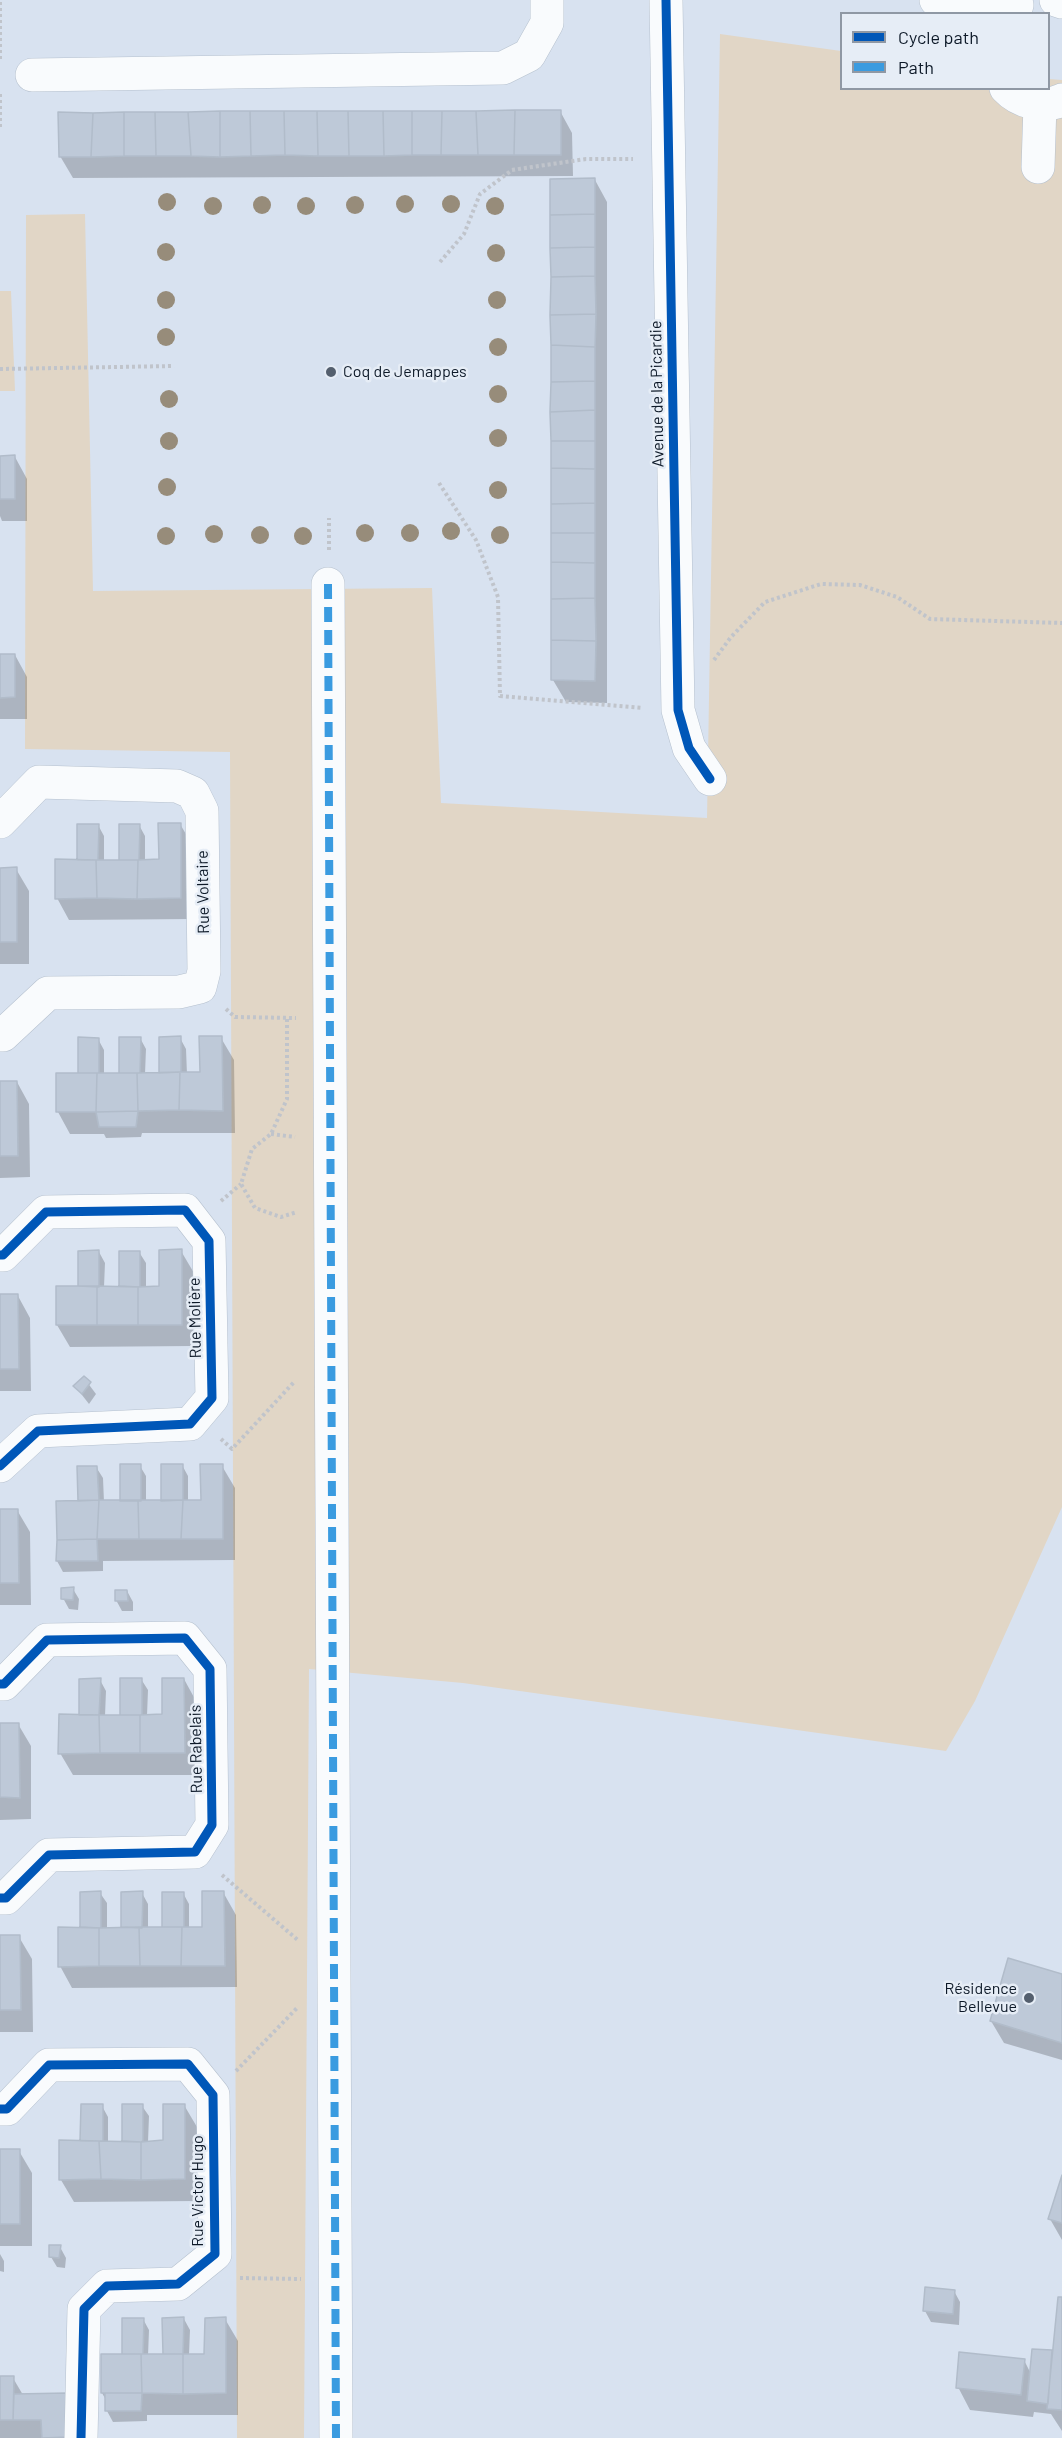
<!DOCTYPE html>
<meta charset="utf-8">
<style>
body{margin:0}
#map{position:relative;width:1062px;height:2438px;overflow:hidden;background:#d8e2f0;font-family:Barlow,sans-serif}
canvas{display:block}
.legend{position:absolute;left:840px;top:12px;width:210px;height:78px;box-sizing:border-box;background:#e6edf6;border:2px solid #8f98a4;margin:0;padding:8px 10px;list-style:none;font-size:18px;color:#0d1928}
.legend li{display:flex;align-items:center;gap:12px;height:30px}
.legend b{width:30px;border:2px solid #8f98a4}
</style>
<div id="map">
<canvas width="1062" height="2438"></canvas>
<ul class="legend">
<li><b style="height:8px;background:#0057b8"></b>Cycle path</li>
<li><b style="height:8px;background:#3a9be0"></b>Path</li>
</ul>
</div>
<script>
const c = document.querySelector('canvas').getContext('2d');
c.lineJoin = 'round';
function fillPath(path, color) { c.fillStyle = color; c.fill(path, 'evenodd'); }
function trace(path, color, width, dash) { c.strokeStyle = color; c.lineWidth = width; c.lineCap = dash ? 'butt' : 'round'; c.setLineDash(dash || []); c.stroke(path); }
function drawText(font, color, halo, rows, align = 'center') {
  c.font = font + ' Barlow,sans-serif'; c.lineWidth = 5; c.setLineDash([]); c.textBaseline = 'middle'; c.strokeStyle = halo; c.fillStyle = color; for (const [text, x, y, turn = 0] of rows) {
    c.save(); c.translate(x, y); c.rotate((+turn || 0) * Math.PI / 180); c.textAlign = isNaN(turn) ? turn : align; if (halo) c.strokeText(text, 0, 0); c.fillText(text, 0, 0); c.restore();
  }
}
fillPath(new Path2D(`
 M720,34L841,51L842,88H1048L1049,79L1062,80V1507L975,1701L946,1751L463,1683L309,1669L304,2438H237L230,752L25,749L26,215L85,214L93,591L432,588L441,803L707,818Z
 M0,291H11L15,391H0Z`), '#e1d6c6');
fillPath(new Path2D(`
 M560,111L572,133L573,176L73,178L60,156L59,113Z
 M595,180L607,202V703L566,702L553,680Z
 M0,457H15L27,479V521H2L0,516Z
 M0,655H15L27,677V719H0Z
 M180,824L193,846V919L69,920L57,898L98,825L104,836V861H120L139,825L145,836V861H161Z
 M0,869H16L29,891V964H0Z
 M140,1038L146,1049L145,1074H161L180,1038L186,1049L187,1074H202L221,1038L234,1060L235,1133H142L141,1137L106,1138L104,1134H70L58,1112L98,1039L104,1050V1074H121Z
 M17,1082L29,1104L30,1177L0,1178V1083Z
 M181,1251L194,1273L193,1346L70,1347L57,1325L99,1252L105,1263L104,1287H120V1253L139,1252L146,1263V1287H161Z
 M0,1296H18L30,1318L31,1391H0Z
 M84,1378L96,1394L89,1404L75,1386Z
 M182,1465L188,1476V1502L203,1501L222,1466L235,1488V1560L103,1561V1571L63,1572L57,1561L96,1467L103,1478L104,1502H121L140,1466L146,1476V1502H162Z
 M0,1510H17L30,1532L31,1605H0Z
 M73,1589L79,1599L78,1610L69,1609L63,1598Z
 M127,1591L133,1602V1611H122L116,1600Z
 M141,1679L148,1690L147,1716H163L184,1679L196,1701L197,1775H73L60,1753L100,1680L106,1691L105,1716H122Z
 M0,1724H18L31,1746V1819L0,1820Z
 M223,1892L236,1915L237,1987L72,1988L60,1966L82,1929V1893H100L107,1903V1929H123V1893H142L148,1904V1929H164L183,1893L189,1904V1928H204Z
 M0,1937H19L32,1959L33,2032H0Z
 M1062,1976V2060L1004,2043L991,2021Z
 M184,2105L197,2127V2201L74,2202L61,2180L102,2106L108,2117V2142H123V2106H142L149,2116L148,2142H164Z
 M0,2151H19L32,2173V2246H0Z
 M1062,2180V2240L1050,2219Z
 M60,2247L66,2258L65,2268L57,2267L51,2257Z
 M0,2254L4,2261V2272L0,2271Z
 M954,2291L960,2302L959,2325L931,2322L925,2311Z
 M1062,2299V2431L1051,2414L1034,2412L1033,2417L970,2410L958,2387L1024,2360L1031,2374L1052,2352L1054,2355Z
 M143,2319L149,2330L148,2356H165L184,2319L190,2330L189,2355H206L225,2319L238,2341V2415H147V2421L113,2422L107,2411L106,2400L102,2393Z
 M0,2378H13L23,2395L79,2438H0Z`), '#0003');
const building = new Path2D(`
 M515,110L514,155H478L476,111Z
 M515,110H561V155H514Z
 M220,111H250L251,156L220,157Z
 M220,111V157L191,156L188,112Z
 M250,111H284L285,155L251,156Z
 M284,111H317L318,156L285,155Z
 M317,111H348L349,156H318Z
 M348,111H383L384,156H349Z
 M383,111H412V155L384,156Z
 M412,111H442L441,155H412Z
 M442,111H476L478,155H441Z
 M58,112L93,113L91,157H59Z
 M124,112H155L156,156H124Z
 M124,112V156L91,157L93,113Z
 M155,112H188L191,156H156Z
 M595,178V214L550,215V179Z
 M595,214V247L550,248V215Z
 M595,247V276L551,277L550,248Z
 M595,276L596,314L550,315L551,277Z
 M596,314L595,347L551,345L550,315Z
 M551,345L595,347V381L551,382Z
 M595,381V410L550,412L551,382Z
 M595,410V441H551L550,412Z
 M551,441H595V469L551,468Z
 M15,455V499H0V456Z
 M551,468L595,469V503L551,504Z
 M595,503V533H551V504Z
 M551,533H595V563L551,562Z
 M551,562L595,563V598L551,599Z
 M595,598L596,641L551,640V599Z
 M551,640L596,641L595,681L551,680Z
 M0,654H15V697L0,698Z
 M158,823H181V898L137,899L138,860L159,859Z
 M77,824H99L98,860H77Z
 M119,824H140L139,860H119Z
 M55,859L96,860L97,898L55,899Z
 M96,860H138L137,899L97,898Z
 M17,867V942H0V868Z
 M181,1036V1072L159,1073V1037Z
 M199,1036H222L223,1111L179,1110L180,1072H200Z
 M78,1037L99,1038V1073H78Z
 M119,1037H141L140,1073H119Z
 M180,1072L179,1110L138,1111L137,1073Z
 M56,1073H97L96,1112H56Z
 M97,1073H137L138,1111L96,1112Z
 M0,1081H17L18,1156H0Z
 M138,1111L136,1127H99L96,1112Z
 M182,1249V1325H138V1287L159,1286V1250Z
 M99,1250V1287L78,1286V1251Z
 M119,1251H140V1287L119,1286Z
 M56,1286H97V1325H56Z
 M97,1286L138,1287V1325H97Z
 M0,1294H18L19,1369H0Z
 M84,1376L91,1382L82,1394L73,1386Z
 M120,1464H141V1501H120Z
 M161,1464H183V1500L161,1501Z
 M200,1464H223V1539H181L183,1500H201Z
 M77,1466H97L99,1500L78,1501Z
 M99,1500H138L139,1539H97Z
 M99,1500L97,1539L57,1540L56,1501Z
 M138,1500H183L181,1539H139Z
 M0,1509H18L19,1583H0Z
 M97,1539L98,1561H56L57,1540Z
 M74,1587L73,1600L61,1599V1588Z
 M115,1590H127L128,1601H115Z
 M101,1678L99,1715H79V1679Z
 M120,1678H142V1715H120Z
 M162,1678H184L185,1753H140V1715L162,1714Z
 M59,1714L99,1715L100,1753L58,1754Z
 M99,1715H140V1753H100Z
 M0,1723H19L20,1798L0,1797Z
 M101,1891V1928L80,1927V1892Z
 M143,1891L142,1928L121,1927V1892Z
 M202,1891H224L225,1966H181L182,1927H202Z
 M162,1892H184V1927H162Z
 M58,1927L99,1928V1966L58,1967Z
 M139,1927L140,1966H99V1928Z
 M139,1927H182L181,1966H140Z
 M0,1935H20L21,2010H0Z
 M1008,1958L1062,1974V2043L990,2021Z
 M81,2104H103V2141H80Z
 M122,2104H143V2141L141,2142L122,2141Z
 M163,2104H185V2179L141,2180V2142L163,2140Z
 M59,2140L99,2141L101,2179L59,2180Z
 M99,2141L141,2142V2180L101,2179Z
 M0,2149H20V2224H0Z
 M1062,2175V2223L1048,2219Z
 M49,2245H61L59,2258L49,2257Z
 M925,2287L955,2290L953,2314L923,2311Z
 M1058,2297H1062V2410L1047,2409Z
 M184,2317L183,2354H163L162,2318Z
 M226,2317V2393L183,2394V2354H204L205,2318Z
 M122,2318H144L143,2354H122Z
 M1032,2349L1052,2350L1048,2404L1027,2401Z
 M959,2352L1025,2359L1021,2395L956,2388Z
 M101,2354H141L142,2393H101Z
 M141,2354H183V2394L142,2393Z
 M0,2376H14L13,2420H0Z
 M68,2393L67,2437L42,2438L41,2420H13L14,2394Z
 M105,2393H142L141,2411H105Z`);
fillPath(building, '#bec9d8');
trace(building, '#b1bcca', 1.5);
const minor = new Path2D(`
 M666,0L678,710L689,748L710,779
 M936,0L960,14
 M984,0L1017,5
 M1056,0L1062,2
 M32,75L503,68L529,55L547,23V0
 M1006,88C1019,102 1044,109 1062,100
 M1038,167L1040,104
 M328,584L336,2438
 M0,822L39,782L177,786L193,793L202,811L204,971L200,987L179,992L48,993L3,1035H0
 M0,1255H3L46,1212L185,1210L209,1241L212,1398L190,1424L38,1431L0,1466
 M0,1684H4L47,1640L185,1638L210,1669L212,1825L195,1852L49,1855L6,1898H0
 M0,2109H7L49,2065L188,2064L213,2095L215,2254L178,2284L107,2286L84,2309L81,2438`);
trace(minor, '#b5c0ce', 34);
trace(new Path2D(`
 M0,59V0
 M0,127V91
 M440,262L464,234L480,194L512,170L586,159H633
 M0,369L174,366
 M439,483L476,540L498,597L500,696L642,708
 M329,550V518
 M714,660L731,637L765,602L821,584L860,585L897,597L930,619L1062,623
 M226,1009L235,1017L296,1018
 M287,1019V1099L271,1134L252,1149L241,1184L255,1208L281,1217L297,1212
 M271,1134L295,1137
 M221,1201L241,1184
 M221,1439L232,1449L295,1381
 M222,1875L299,1941
 M236,2071L298,2007
 M240,2278L301,2279`), '#c0c4cb', 4, [3, 3]);
trace(minor, '#f9fbfd', 33);
trace(new Path2D(`
 M328,584L336,2438`), '#3a9be0', 8, [15, 8]);
trace(new Path2D(`
 M666,0L678,710L689,748L710,779
 M0,1255H3L46,1212L185,1210L209,1241L212,1398L190,1424L38,1431L0,1466
 M0,1684H4L47,1640L185,1638L210,1669L212,1825L195,1852L49,1855L6,1898H0
 M0,2109H7L49,2065L188,2064L213,2095L215,2254L178,2284L107,2286L84,2309L81,2438`), '#0057b8', 9);
c.fillStyle = '#978c7a';
for (const [x, y] of [
 [167,202],
 [405,204],
 [451,204],
 [262,205],
 [355,205],
 [213,206],
 [306,206],
 [495,206],
 [166,252],
 [496,253],
 [166,300],
 [497,300],
 [166,337],
 [498,347],
 [498,394],
 [169,399],
 [498,438],
 [169,441],
 [167,487],
 [498,490],
 [451,531],
 [365,533],
 [410,533],
 [214,534],
 [260,535],
 [500,535],
 [166,536],
 [303,536]
]) { c.beginPath(); c.arc(x, y, 9, 0, 2 * Math.PI); c.fill(); }
for (const [x, y, r, color] of [
 [331,372,6,"#545f6e"],
 [1029,1998,6,"#545f6e"]
]) { const dot = new Path2D(); dot.arc(x, y, r, 0, 2 * Math.PI); c.fillStyle = color; c.fill(dot); trace(dot, '#e6edf6', 2); }
drawText('16px', '#0d1928', '#e6edf6', [
 ["Coq de Jemappes",343,372],
 ["Résidence",1017,1989,"right"],
 ["Bellevue",1017,2007,"right"]
], 'left');
drawText('16px', '#0d1928', '#e6edf6', [
 ["Avenue de la Picardie",657,394,-91],
 ["Rue Voltaire",203,892,-91],
 ["Rue Molière",195,1318,-91],
 ["Rue Rabelais",196,1749,-91],
 ["Rue Victor Hugo",198,2191,-90]
]);
</script>
